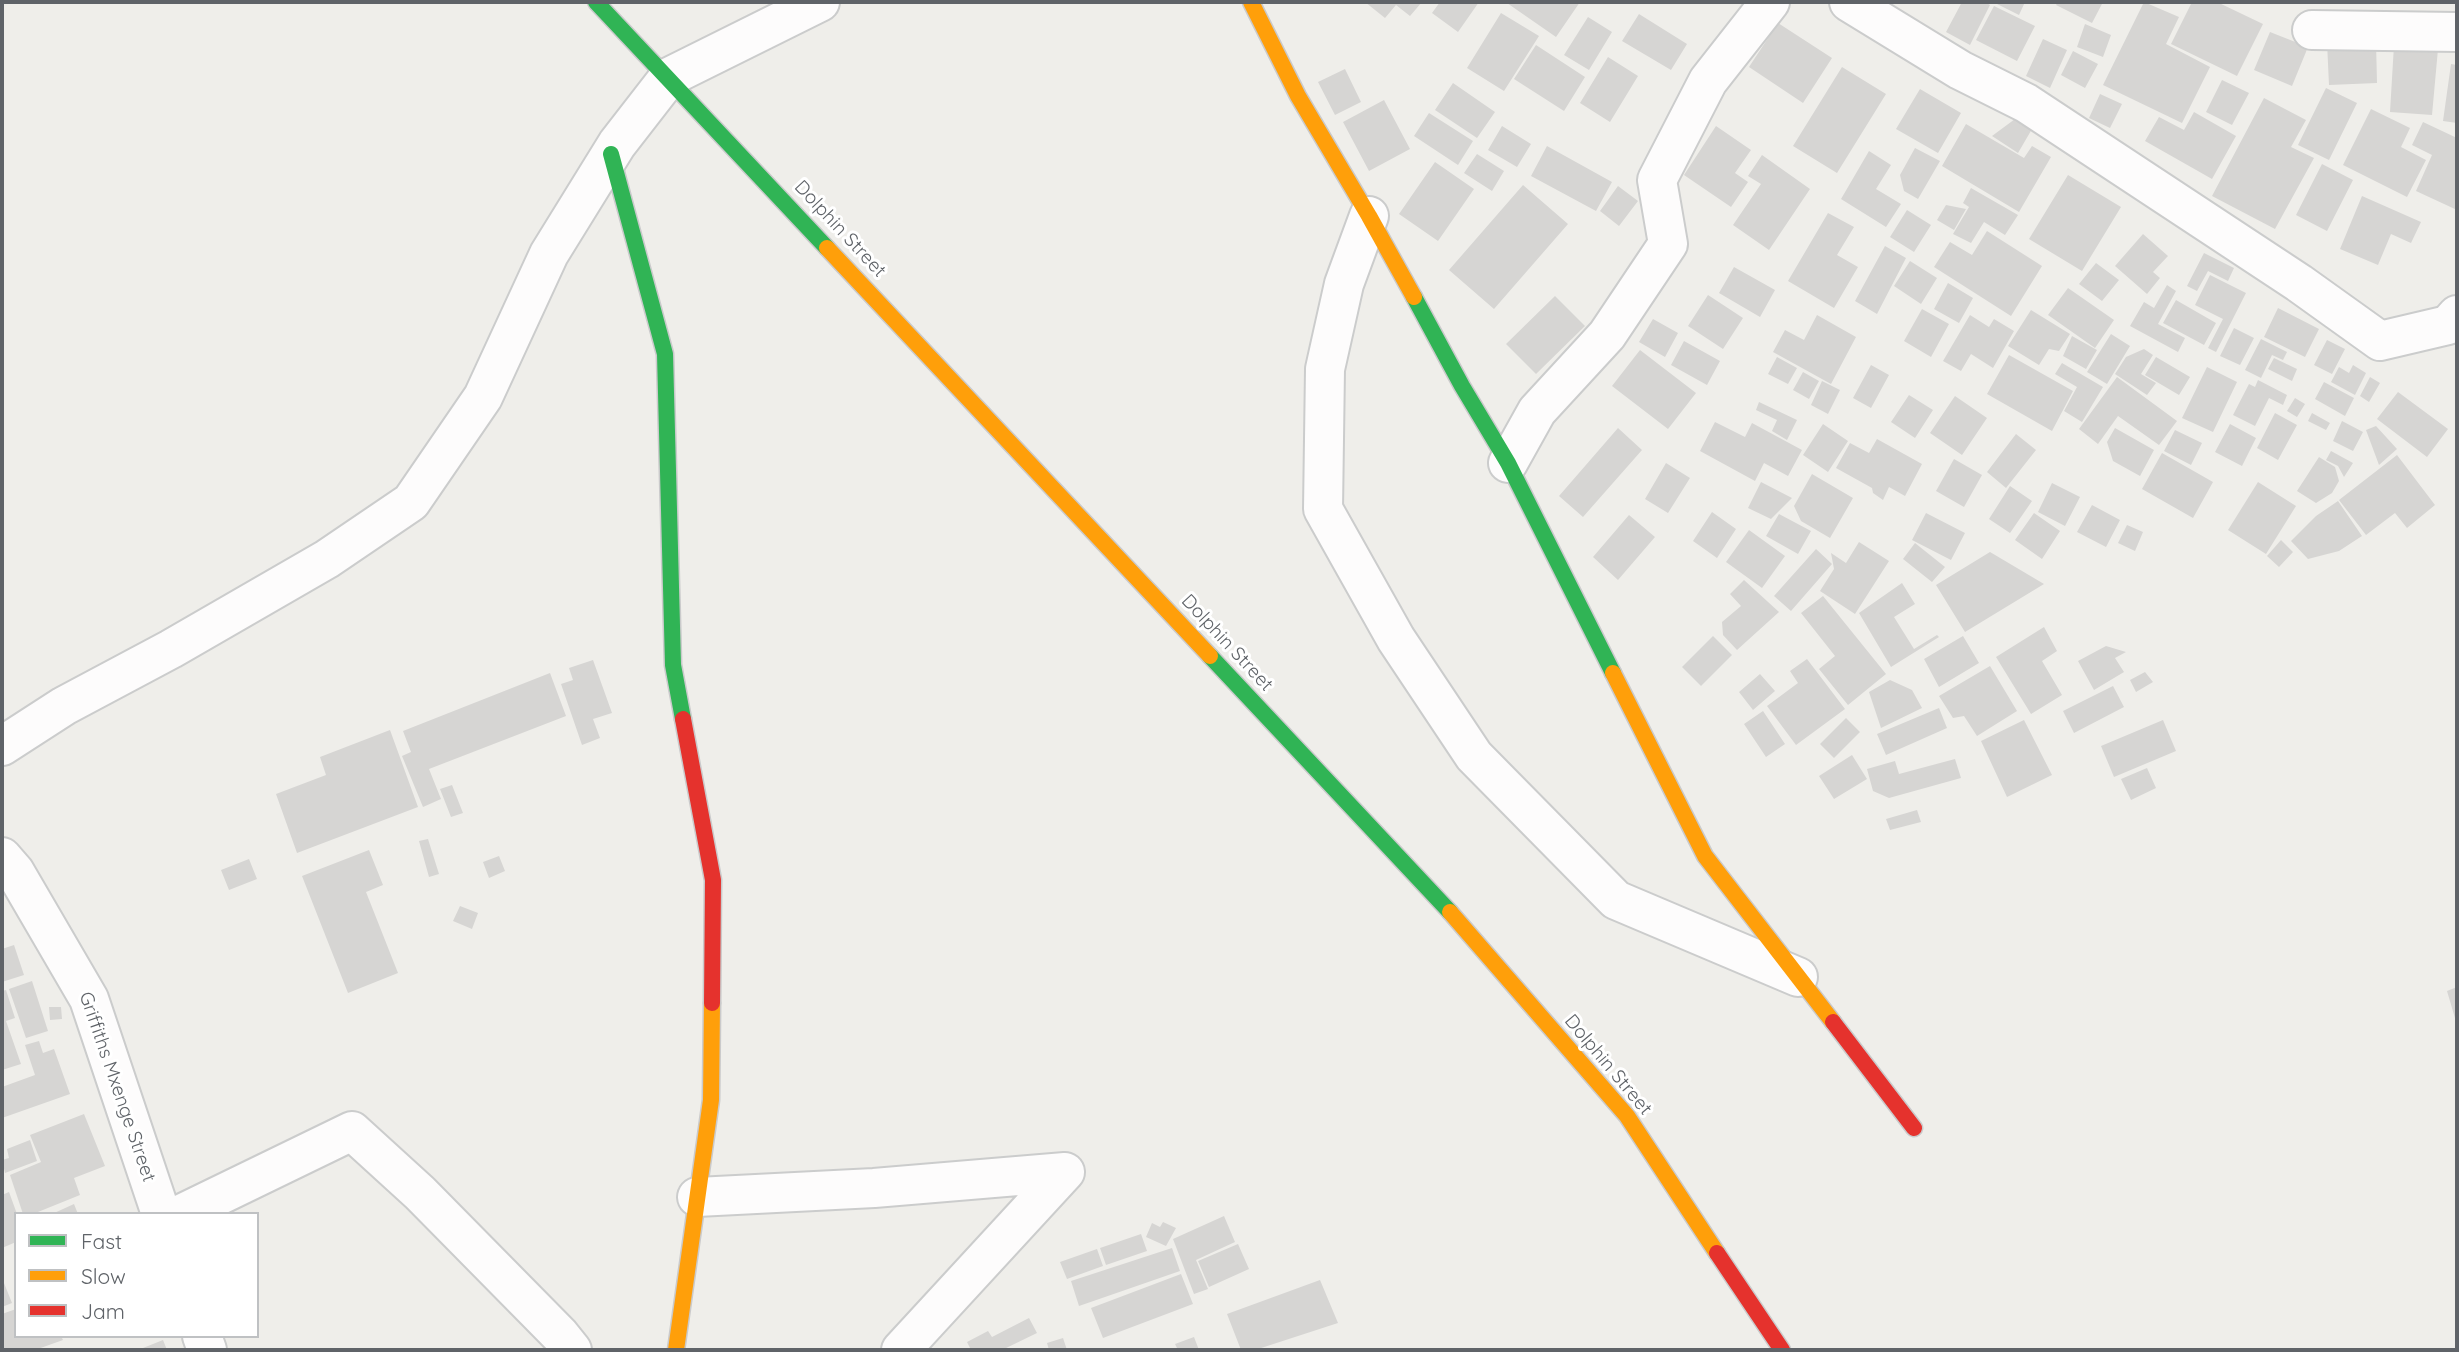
<!DOCTYPE html>
<style>
body{margin:0}
#map{position:relative;width:2459px;height:1352px;overflow:hidden;background:#efeeea;font-family:Quicksand,sans-serif}
canvas{display:block}
.frame{position:absolute;inset:0;border:4px solid #5f6368;pointer-events:none}
.legend{position:absolute;left:14px;top:1212px;width:245px;height:126px;box-sizing:border-box;background:#fff;border:2px solid #bfc1c3;margin:0;padding:9px 12px;list-style:none;font-size:21px;color:#5f6368}
.legend li{display:flex;align-items:center;gap:14px;height:35px}
.legend b{width:35px;border:2px solid #bfc1c3}
</style>
<div id="map">
<canvas width="2459" height="1352"></canvas>
<div class="frame"></div>
<ul class="legend">
<li><b style="height:9px;background:#30b455"></b>Fast</li>
<li><b style="height:9px;background:#ff9f0a"></b>Slow</li>
<li><b style="height:9px;background:#e5322d"></b>Jam</li>
</ul>
</div>
<script>
const c = document.querySelector('canvas').getContext('2d');
c.lineJoin = 'round';
function fillPath(path, color) { c.fillStyle = color; c.fill(path, 'evenodd'); }
function trace(path, color, width, dash) { c.strokeStyle = color; c.lineWidth = width; c.lineCap = dash ? 'butt' : 'round'; c.setLineDash(dash || []); c.stroke(path); }
function drawText(font, color, halo, rows, align = 'center') {
  c.font = font + ' Quicksand,sans-serif'; c.lineWidth = 6; c.setLineDash([]); c.textBaseline = 'middle'; c.strokeStyle = halo; c.fillStyle = color; for (const [text, x, y, turn = 0] of rows) {
    c.save(); c.translate(x, y); c.rotate((+turn || 0) * Math.PI / 180); c.textAlign = isNaN(turn) ? turn : align; if (halo) c.strokeText(text, 0, 0); c.fillText(text, 0, 0); c.restore();
  }
}
fillPath(new Path2D(`
 M1365,2H1422L1410,16L1396,5L1385,18Z
 M1440,2H1479L1458,32L1432,13Z
 M1508,2H1580L1556,37L1507,3Z
 M1962,2H1985L1990,5L1970,45L1946,32Z
 M1998,2H2025L2019,15L1997,4Z
 M2058,2H2103L2092,23L2056,5Z
 M2144,2L2179,17L2166,44L2210,67L2182,123L2103,85Z
 M2192,2H2217L2263,24L2237,76L2171,44Z
 M1994,6L2035,26L2017,61L1976,40Z
 M1501,13L1539,36L1504,91L1467,68Z
 M1639,14L1687,44L1671,70L1622,41Z
 M1588,17L1612,32L1589,70L1564,55Z
 M1778,23L1832,58L1803,103L1749,67Z
 M2085,24L2111,35L2103,57L2077,47Z
 M2270,32L2308,47L2292,86L2254,70Z
 M2043,39L2067,50L2050,88L2026,76Z
 M2376,41L2377,83L2329,85L2327,42Z
 M1536,45L1585,77L1564,111L1514,79Z
 M2394,45L2438,49L2432,115L2390,112Z
 M2073,51L2098,64L2085,88L2061,75Z
 M1608,57L1638,76L1610,122L1580,103Z
 M2451,64L2457,65V123L2443,121Z
 M1842,67L1886,94L1837,173L1793,146Z
 M1345,69L1361,102L1335,115L1318,82Z
 M2222,80L2249,93L2232,125L2206,112Z
 M1453,83L1495,112L1477,138L1435,110Z
 M2326,88L2357,103L2329,160L2298,145Z
 M1920,89L1961,113L1938,153L1896,129Z
 M2100,94L2122,104L2110,128L2089,118Z
 M2264,98L2306,120L2291,147L2314,158L2275,229L2212,196Z
 M1384,100L1410,149L1369,171L1343,122Z
 M2371,109L2410,128L2401,147L2426,160L2407,197L2343,165Z
 M2030,112L2032,129L2018,153L1992,136L2015,119L2023,124Z
 M2194,112L2236,136L2212,179L2145,141L2159,117L2184,130Z
 M1429,113L1473,141L1458,165L1414,136Z
 M2423,122L2457,138V210L2416,191L2432,155L2412,145Z
 M1966,124L2024,158L2032,146L2051,157L2019,212L1942,166Z
 M1502,126L1531,144L1517,167L1488,150Z
 M1716,126L1751,150L1735,173L1748,182L1731,207L1684,175Z
 M1547,146L1612,182L1596,211L1531,176Z
 M1915,148L1940,161L1918,199L1904,191L1900,175Z
 M1869,151L1891,165L1876,189L1901,204L1886,227L1841,199Z
 M1477,154L1504,171L1492,191L1464,173Z
 M1762,155L1810,189L1769,250L1733,225L1761,184L1748,176Z
 M1435,162L1474,189L1438,241L1399,214Z
 M2322,164L2353,180L2327,231L2296,215Z
 M2068,175L2121,207L2082,271L2029,239Z
 M1523,185L1568,224L1494,309L1449,270Z
 M1618,186L1638,201L1619,226L1600,211Z
 M1971,188L2018,215L2005,235L1984,222L1971,243L1953,234L1969,207L1963,203Z
 M2362,196L2421,222L2411,243L2391,234L2378,265L2340,249Z
 M1946,205L1966,209L1954,230L1937,220Z
 M1907,210L1931,225L1914,252L1890,237Z
 M1828,213L1854,227L1837,255L1858,267L1834,308L1788,281Z
 M1987,231L2042,266L2011,316L1934,267L1950,242L1972,255Z
 M2143,234L2168,256L2153,272L2160,278L2147,294L2115,266Z
 M1885,246L1906,258L1877,314L1855,301Z
 M2204,253L2234,268L2228,281L2208,271L2197,291L2187,286Z
 M1910,261L1937,278L1921,304L1894,286Z
 M2096,263L2119,280L2102,301L2079,284Z
 M1734,267L1775,290L1760,317L1719,293Z
 M2210,275L2246,293L2216,352L2208,348L2223,319L2195,305Z
 M1948,283L1973,298L1959,323L1934,309Z
 M2167,285L2176,291L2158,324L2185,338L2178,352L2130,326L2144,302L2154,308Z
 M2068,288L2114,320L2095,348L2048,315Z
 M1708,295L1743,318L1723,349L1688,326Z
 M1555,296L1585,326L1536,374L1506,344Z
 M2176,300L2216,323L2204,345L2163,323Z
 M2278,308L2319,329L2305,357L2264,337Z
 M1922,309L1949,324L1931,357L1904,341Z
 M2031,310L2070,334L2059,351L2049,349L2039,365L2008,346Z
 M1817,315L1856,337L1831,384L1773,352L1785,330L1804,340Z
 M1970,315L1989,327L1994,319L2014,331L1993,368L1971,354L1961,371L1943,361Z
 M1653,319L1678,333L1665,357L1639,342Z
 M2234,328L2254,338L2240,365L2220,356Z
 M2111,334L2130,346L2107,384L2087,372Z
 M2072,336L2097,350L2086,369L2063,356Z
 M2261,339L2287,352L2283,360L2272,355L2261,378L2245,370Z
 M2327,340L2345,349L2332,374L2314,365Z
 M1684,341L1720,361L1707,385L1671,365Z
 M2144,349L2153,355L2141,374L2156,383L2147,395L2115,374L2126,357Z
 M1640,350L1696,393L1668,429L1612,386Z
 M2009,355L2073,391L2052,431L1987,394Z
 M1777,357L1797,368L1788,384L1768,374Z
 M2156,357L2190,377L2179,395L2145,375Z
 M2274,358L2297,369L2292,381L2268,369Z
 M2062,363L2103,387L2082,422L2064,411L2077,387L2055,374Z
 M1871,365L1889,375L1871,408L1853,398Z
 M2353,365L2366,373L2355,395L2331,382L2339,367L2349,373Z
 M2207,367L2237,382L2213,432L2182,418Z
 M1803,372L1819,381L1809,399L1793,390Z
 M2117,377L2177,421L2159,445L2118,416L2098,444L2079,429Z
 M2370,377L2380,383L2369,402L2360,396Z
 M2258,380L2287,395L2283,405L2269,398L2255,426L2233,415L2249,384L2255,387Z
 M1822,381L1840,390L1828,414L1811,405Z
 M2324,382L2354,398L2345,416L2315,399Z
 M2398,392L2448,429L2427,457L2377,419Z
 M1909,395L1933,410L1915,438L1891,422Z
 M1955,396L1987,418L1962,455L1930,433Z
 M2295,398L2305,404L2297,417L2287,411Z
 M1759,402L1797,420L1787,440L1772,431L1777,420L1756,410Z
 M2275,413L2297,425L2278,460L2257,448Z
 M2312,413L2330,423L2326,430L2308,421Z
 M2342,421L2363,432L2353,451L2333,441Z
 M1715,422L1745,437L1752,423L1802,450L1788,476L1764,463L1755,481L1700,451Z
 M1823,424L1848,441L1828,472L1803,455Z
 M2230,424L2256,438L2242,466L2215,452Z
 M2376,426L2397,449L2379,465L2366,430Z
 M1618,428L1642,450L1583,517L1559,496Z
 M2115,428L2154,450L2140,476L2113,461L2107,442Z
 M2175,430L2202,443L2191,465L2164,451Z
 M2016,434L2036,450L2006,488L1987,472Z
 M1877,439L1922,464L1905,496L1889,487L1883,500L1873,493L1872,488L1836,468L1850,443L1869,453Z
 M2331,451L2353,463L2344,477L2338,466L2326,460Z
 M2162,453L2213,482L2193,518L2142,489Z
 M2397,455L2435,505L2407,528L2395,513L2366,535L2339,500Z
 M2319,457L2335,467L2339,481L2332,493L2316,503L2297,491Z
 M1954,459L1982,475L1964,507L1936,491Z
 M1666,463L1690,478L1668,513L1645,499Z
 M1812,474L1853,498L1830,538L1801,521L1794,506Z
 M1761,482L1792,498L1771,519L1748,508Z
 M2258,482L2296,506L2266,554L2228,530Z
 M2052,483L2080,497L2065,526L2038,512Z
 M2010,486L2032,501L2010,533L1989,519Z
 M2338,501L2362,536L2339,551L2308,559L2291,541L2316,516Z
 M2092,505L2120,520L2106,547L2077,532Z
 M1712,512L1736,529L1717,558L1693,541Z
 M1926,513L1965,533L1951,560L1912,540Z
 M2034,513L2060,531L2042,559L2015,540Z
 M1779,514L1811,531L1798,554L1766,536Z
 M1629,515L1655,537L1618,580L1593,557Z
 M2127,525L2143,532L2135,551L2118,543Z
 M1749,530L1785,556L1762,588L1726,562Z
 M2281,540L2293,552L2279,567L2267,556Z
 M1859,542L1889,561L1855,614L1820,591L1834,569L1831,553L1846,563Z
 M1915,543L1945,567L1932,582L1903,559Z
 M1816,549L1832,564L1791,611L1774,596Z
 M1990,552L2044,584L1965,632L1936,585Z
 M1744,580L1779,612L1737,650L1723,635L1722,622L1741,606L1730,594Z
 M1902,583L1915,604L1894,617L1914,649L1937,635L1939,637L1891,667L1859,613Z
 M1823,596L1886,674L1848,705L1819,669L1835,656L1801,613Z
 M2044,627L2057,651L2042,661L2062,695L2031,714L1996,657Z
 M1713,636L1732,655L1701,686L1682,667Z
 M1963,636L1979,663L1939,687L1924,659Z
 M2106,646L2126,652L2115,658L2124,672L2094,690L2078,661Z
 M1807,659L1845,709L1796,745L1767,706L1798,683L1790,671Z
 M593,660L612,713L593,719L600,738L582,745L561,684L573,680L569,668Z
 M1990,666L2017,711L1977,736L1964,716L1953,718L1939,696Z
 M2145,672L2153,682L2136,692L2130,680Z
 M550,673L566,716L429,769L441,799L423,807L402,756L411,752L403,731Z
 M1760,674L1775,691L1753,710L1739,692Z
 M1890,680L1912,690L1922,708L1881,728L1869,692Z
 M2113,686L2124,707L2074,733L2063,711Z
 M1939,708L1947,728L1886,755L1877,734Z
 M1763,711L1785,744L1766,757L1744,724Z
 M1846,718L1860,732L1834,758L1820,744Z
 M2024,720L2052,775L2007,797L1981,741Z
 M2163,720L2176,751L2114,777L2101,746Z
 M390,730L418,807L297,853L276,794L326,775L320,757Z
 M1852,755L1867,779L1834,799L1819,776Z
 M1955,759L1961,778L1889,798L1873,791L1867,769L1895,761L1899,774Z
 M2147,768L2156,788L2131,800L2121,779Z
 M452,785L463,813L451,817L440,789Z
 M1917,810L1921,822L1890,830L1886,819Z
 M428,839L439,874L429,877L419,841Z
 M369,850L383,885L366,892L398,973L348,993L302,876Z
 M499,856L505,871L489,878L483,862Z
 M249,859L257,879L229,890L221,870Z
 M460,906L478,913L472,929L453,921Z
 M14,945L24,975L2,982V949Z
 M32,981L48,1031L26,1038L9,989Z
 M2457,987V1025L2447,991Z
 M6,990L15,1018L6,1021L21,1064L2,1070V991Z
 M49,1007H61L62,1019L50,1020Z
 M39,1041L43,1053L54,1049L70,1094L2,1118V1087L35,1075L25,1045Z
 M84,1114L105,1166L74,1178L80,1195L33,1214H23L10,1175L41,1162L30,1135Z
 M30,1140L37,1161L5,1173L2,1160L9,1158L7,1149Z
 M9,1192L17,1214L16,1242L2,1248V1195Z
 M74,1204L78,1214H52Z
 M1224,1216L1235,1242L1196,1260L1208,1289L1194,1294L1173,1239Z
 M1163,1222L1176,1228L1166,1246L1146,1237L1152,1223L1160,1227Z
 M1141,1234L1147,1251L1106,1265L1100,1248Z
 M1238,1244L1249,1269L1209,1287L1198,1261Z
 M1172,1248L1180,1271L1079,1306L1071,1281Z
 M1097,1249L1103,1266L1067,1279L1060,1262Z
 M1181,1274L1193,1304L1103,1338L1091,1308Z
 M2,1278L12,1303L2,1307Z
 M1320,1280L1338,1323L1255,1350H1241L1227,1314Z
 M16,1309V1336H61L63,1340L35,1350H2V1314Z
 M1029,1318L1037,1333L1002,1350H971L967,1342L988,1331L992,1337Z
 M1194,1337L1199,1350H1178L1175,1344Z
 M1063,1338L1067,1350H1049L1047,1343Z
 M163,1340L167,1350H138Z`), '#d6d5d3');
const street = new Path2D(`
 M1849,2L1960,70L2026,103L2299,283L2380,341L2448,325L2457,315
 M2312,30L2457,32
 M1369,216L1344,284L1325,369L1323,509L1396,639L1474,756L1616,900L1798,977
 M1508,463L1537,411L1607,335L1668,244L1657,180L1708,81L1770,2
 M2,746L64,706L171,649L327,559L411,502L483,397L549,254L617,144L669,77L820,2
 M2,857L15,872L89,999L161,1214
 M697,1197L874,1188L1065,1172L901,1350
 M181,1214L352,1131L420,1193L560,1335L572,1350
 M202,1336L207,1350`);
const fast = new Path2D(`
 M596,2L827,248
 M611,154L665,354L673,665L683,719
 M1414,297L1462,386L1508,463L1613,673
 M1210,656L1450,912`);
const slow = new Path2D(`
 M1251,2L1298,96L1369,216L1414,297
 M827,248L1210,656
 M1613,673L1705,856L1833,1022
 M1450,912L1627,1116L1717,1253
 M676,1350L711,1100L712,1003`);
const jam = new Path2D(`
 M683,719L713,880L712,1003
 M1833,1022L1914,1128
 M1717,1253L1782,1350`);
trace(street, '#cbcccc', 42);
trace(fast, '#cacacb', 19);
trace(slow, '#cacacb', 19);
trace(jam, '#cacacb', 19);
trace(street, '#fdfcfc', 38);
trace(fast, '#30b455', 16);
trace(slow, '#ff9f0a', 16);
trace(jam, '#e5322d', 16);
drawText('19px', '#5f6368', '#fff', [
 ["Dolphin Street",840,229,47],
 ["Dolphin Street",1227,643,47],
 ["Dolphin Street",1608,1065,50],
 ["Griffiths Mxenge Street",117,1087,71]
]);
</script>
